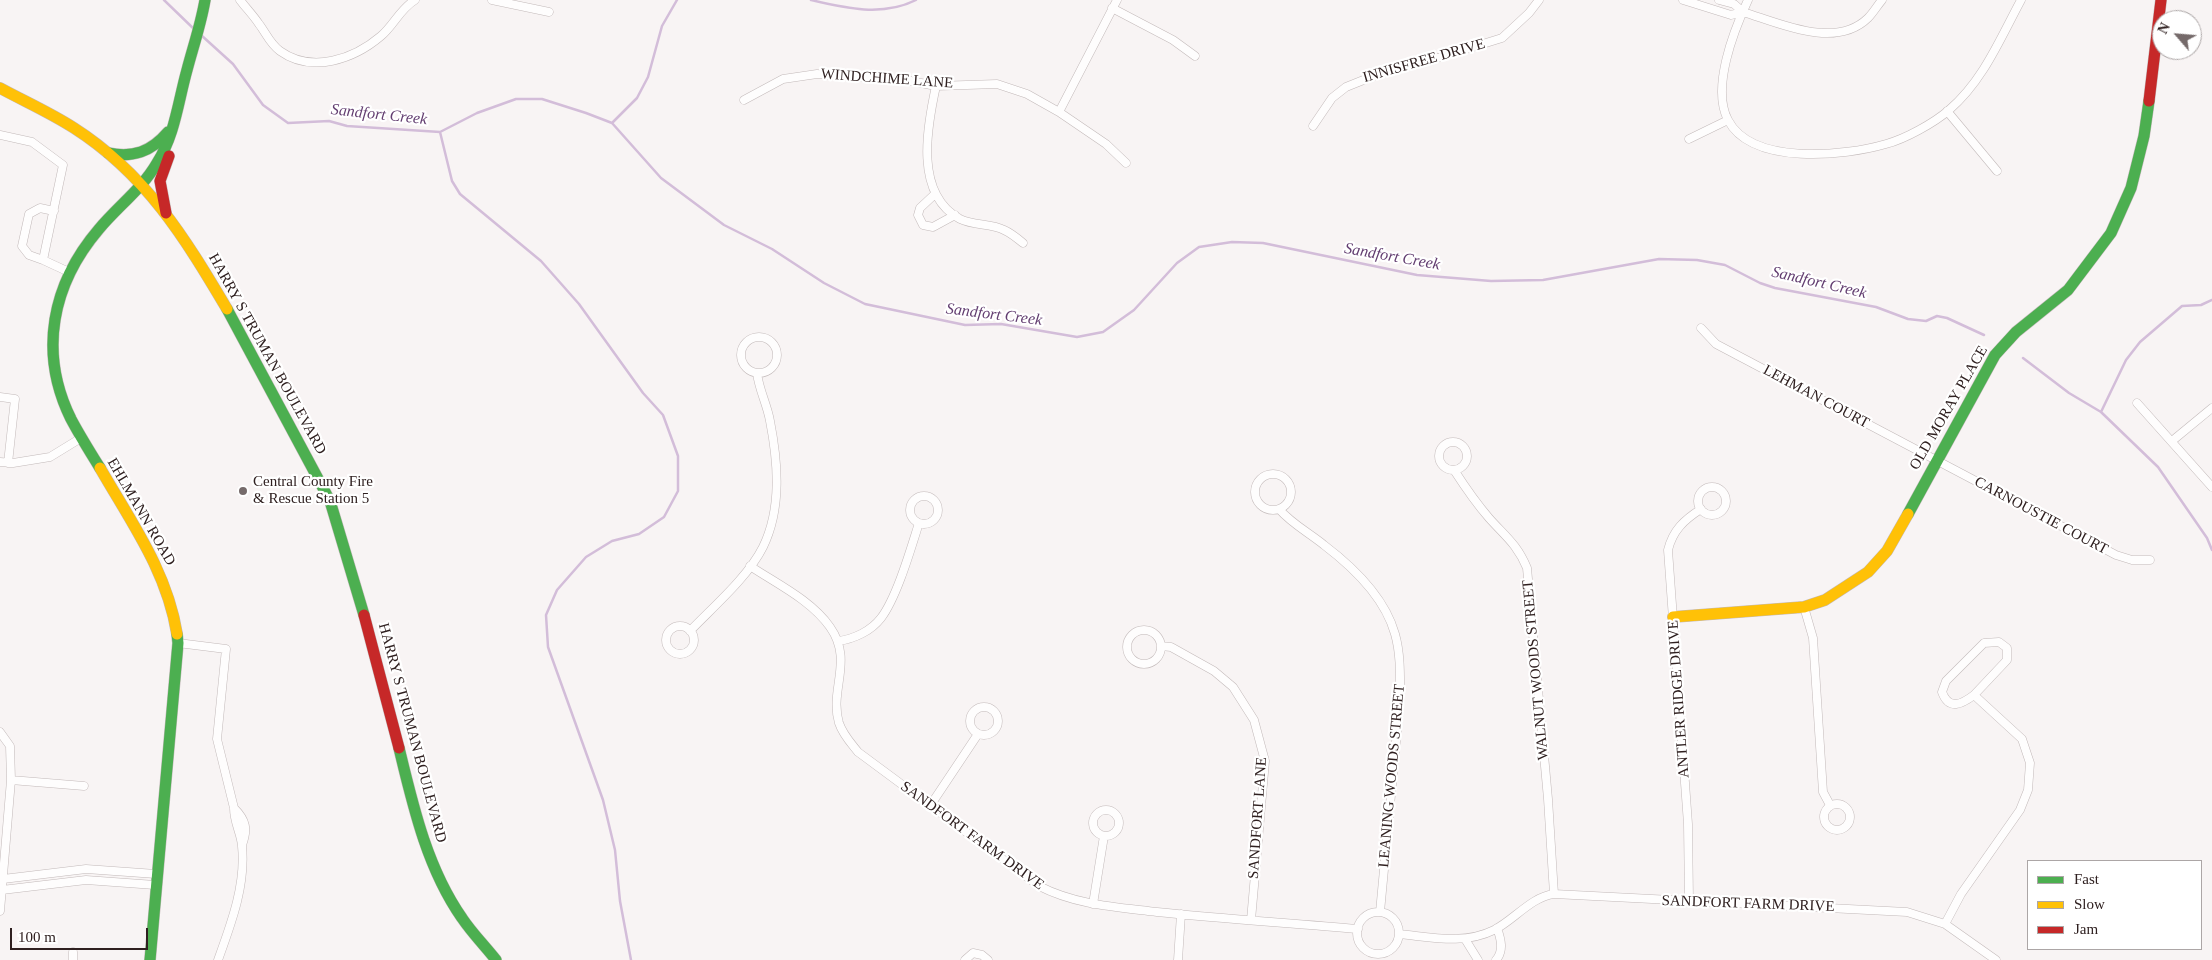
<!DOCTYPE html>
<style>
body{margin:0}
#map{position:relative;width:2212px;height:960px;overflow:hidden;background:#f8f4f4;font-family:Georgia,serif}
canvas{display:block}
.legend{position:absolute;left:2027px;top:860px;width:175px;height:90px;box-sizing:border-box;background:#fff;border:1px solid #aca6a6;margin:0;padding:6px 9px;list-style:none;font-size:15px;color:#2f2020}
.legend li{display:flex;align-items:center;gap:10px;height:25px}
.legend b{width:25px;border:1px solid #aca6a6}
.north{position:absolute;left:2152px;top:10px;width:50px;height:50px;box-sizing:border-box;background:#fff;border:1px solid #aca6a6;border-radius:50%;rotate:297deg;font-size:14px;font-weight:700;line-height:20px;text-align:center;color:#2f2020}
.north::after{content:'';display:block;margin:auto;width:18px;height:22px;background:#756a6a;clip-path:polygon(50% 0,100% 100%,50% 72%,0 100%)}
.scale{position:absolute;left:10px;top:928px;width:138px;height:22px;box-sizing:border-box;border:2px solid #2f2020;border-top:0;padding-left:6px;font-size:15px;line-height:18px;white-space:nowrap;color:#2f2020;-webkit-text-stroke:4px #fff;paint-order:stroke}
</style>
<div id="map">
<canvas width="2212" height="960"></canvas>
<ul class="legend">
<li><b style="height:6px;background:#4caf50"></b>Fast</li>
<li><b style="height:6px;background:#ffc107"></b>Slow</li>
<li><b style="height:6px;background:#c62828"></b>Jam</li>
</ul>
<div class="north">N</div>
<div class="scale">100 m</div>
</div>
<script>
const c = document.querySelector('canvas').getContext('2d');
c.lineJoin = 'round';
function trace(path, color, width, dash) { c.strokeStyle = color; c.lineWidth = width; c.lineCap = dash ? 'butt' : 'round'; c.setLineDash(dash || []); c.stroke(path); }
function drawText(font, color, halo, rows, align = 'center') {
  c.font = font + ' Georgia,serif'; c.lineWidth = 4.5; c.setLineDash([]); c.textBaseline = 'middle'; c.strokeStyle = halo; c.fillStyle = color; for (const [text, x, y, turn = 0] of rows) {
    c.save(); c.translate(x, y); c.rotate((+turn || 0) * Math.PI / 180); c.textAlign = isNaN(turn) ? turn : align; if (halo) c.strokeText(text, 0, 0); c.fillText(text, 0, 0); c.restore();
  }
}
trace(new Path2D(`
 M164,0L195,30
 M811,0C845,8 883,17 916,0
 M201,35L233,64L263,105L288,123L329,121L347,126L440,132L477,113L516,99H542L586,113L612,123L661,178L724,225L772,249L824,283L865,304L965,325L1001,324L1077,337L1103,332L1134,310L1177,263L1199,247L1232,242L1263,243L1417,275L1491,281L1543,280L1659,259L1697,260L1725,265L1760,283L1775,288L1876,307L1908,319L1926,321L1937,316L1947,318L1984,335
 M612,123L637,98L648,77L662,26L677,0
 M440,132L452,181L460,194L541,261L579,304L643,393L663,415L678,456V491L664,517L639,534L612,541L586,557L557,590L546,615L548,647L603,800L615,850L620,901L631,960
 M2023,358L2069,393L2101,412L2158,467L2207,538L2212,550
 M2101,412L2126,360L2140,342L2182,306L2201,305L2212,300`), '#d3bdd9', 2.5);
const street = new Path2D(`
 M240,0C246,8 253,15 259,24C266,33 270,44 280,51C312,74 354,59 381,36C394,25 400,9 415,0
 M492,0L549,12
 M1683,0L1731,15L1743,12
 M1719,0L1734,4L1743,12C1779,23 1835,50 1868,18C1873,13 1877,6 1882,0
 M1748,0C1734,30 1711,88 1728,120C1752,166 1845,156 1886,144C1905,139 1934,123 1949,110C1983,81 2000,39 2021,0
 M1112,8L1173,40L1195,56
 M936,86C927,127 914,194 960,219C974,226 991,223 1004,230C1011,233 1017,238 1023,243
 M744,100L783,79L817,74L911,81L936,86L997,84L1027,94L1059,112L1106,144L1126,163
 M1947,111L1997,171
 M1059,112L1117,0
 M1313,126L1332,98L1346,87L1396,67L1428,61L1502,38L1529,13L1539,0
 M0,135L32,142L63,165L43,260L69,272
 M1689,139L1728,120
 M935,194L920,208L918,215L923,225L933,227L955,215
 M43,260L29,255L22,246L29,214L40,208L54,211
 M1701,328L1716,344L2116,555L2132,560H2150
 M741 355a18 18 0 1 1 36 0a18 18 0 1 1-36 0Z
 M0,397L15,399L8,463
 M2137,403L2212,487
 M2172,441L2212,408
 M1439 456a14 14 0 1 1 28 0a14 14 0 1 1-28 0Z
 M0,462L13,463L50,457L81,438
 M1454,470C1465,487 1476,503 1489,518C1505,536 1517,544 1527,568L1548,799L1554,894
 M1255 492a18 18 0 1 1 36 0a18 18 0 1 1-36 0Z
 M1698 501a14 14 0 1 1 28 0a14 14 0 1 1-28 0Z
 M910 510a14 14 0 1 1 28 0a14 14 0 1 1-28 0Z
 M1279,509C1292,524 1308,532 1324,545C1353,567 1385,598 1395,634C1401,655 1400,678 1400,699L1380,912
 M750,566C777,584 811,600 830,627C854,661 829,689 839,723C843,735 851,743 858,752L1039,886C1076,905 1116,907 1157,912C1224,919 1291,923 1358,929
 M1804,607L1813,638L1823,792L1830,805
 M666 640a14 14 0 1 1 28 0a14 14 0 1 1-28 0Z
 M1127 647a17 17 0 1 1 34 0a17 17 0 1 1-34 0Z
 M690,631C713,607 748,577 763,547C782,508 778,462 770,421C767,404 759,390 757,373
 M838,641C854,639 871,631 881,618C897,597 911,548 919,523
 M178,643L226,649L217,739L234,808C234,823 241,833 242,846C246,885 231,924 218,960
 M1161,646L1171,647L1214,671L1233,687L1254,720L1265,761L1251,920
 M970 721a14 14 0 1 1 28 0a14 14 0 1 1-28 0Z
 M0,732L10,746L11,780L0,911
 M11,780L84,786
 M1824 817a13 13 0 1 1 26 0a13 13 0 1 1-26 0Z
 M930,806L978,734
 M234,808C246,820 248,829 242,845
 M1093 823a13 13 0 1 1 26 0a13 13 0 1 1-26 0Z
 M3,879L86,869L156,874
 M2,890L86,880L155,885
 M1689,901L1688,824L1668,550C1673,530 1684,520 1701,509
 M1093,904L1104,836
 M1357 933a21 21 0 1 1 42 0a21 21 0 1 1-42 0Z
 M1945,924L1961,894L2020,810L2028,790L2030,763L2022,739L1974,695C1962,704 1949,711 1942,692L1946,681L1984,643L1999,642L2007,648V660L1974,695
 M1399,934C1431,937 1464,945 1494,930C1514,920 1531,897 1554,894L1907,912L1945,924L1996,960
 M1465,939L1478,960
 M73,952V960
 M965,960L973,953L982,955L988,960
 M1178,960L1181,914
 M1496,960C1504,951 1501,939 1497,928`);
const fast = new Path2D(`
 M108,153C133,158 151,152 168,132
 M227,309L330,501L364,615
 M100,468C90,452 80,436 71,419C38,352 52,284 99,229C118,206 142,189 157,163C175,135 178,102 187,70C193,47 201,24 205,0
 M1908,514L1995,355L2016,332L2068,290L2111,233L2131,188L2144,136L2149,101
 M399,748C413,806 427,868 462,918C472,933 485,946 496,960
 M150,960L178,643L177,634`);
const slow = new Path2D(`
 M0,88C24,101 51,113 74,128C146,174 185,238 227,309
 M100,468C131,522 167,571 177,634
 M1673,617L1804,607L1825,600L1868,572L1887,551L1908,514`);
const jam = new Path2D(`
 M2149,101L2161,0
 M166,213L160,181L169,156
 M364,615L399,748`);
trace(street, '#c2b9b9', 9);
trace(fast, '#c2b9b9', 12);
trace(slow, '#c2b9b9', 12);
trace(jam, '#c2b9b9', 12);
trace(street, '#fefdfd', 8);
trace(fast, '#4caf50', 11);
trace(slow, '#ffc107', 11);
trace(jam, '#c62828', 11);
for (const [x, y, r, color] of [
 [243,491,5,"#756a6a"]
]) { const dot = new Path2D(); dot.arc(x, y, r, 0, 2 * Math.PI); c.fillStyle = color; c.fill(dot); trace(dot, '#fff', 2); }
drawText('15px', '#2f2020', '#fff', [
 ["INNISFREE DRIVE",1424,61,-16],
 ["WINDCHIME LANE",887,79,4],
 ["HARRY S TRUMAN BOULEVARD",267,354,61],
 ["LEHMAN COURT",1816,397,28],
 ["OLD MORAY PLACE",1949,408,-60],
 ["EHLMANN ROAD",141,512,60],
 ["CARNOUSTIE COURT",2041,516,28],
 ["WALNUT WOODS STREET",1536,670,-95],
 ["ANTLER RIDGE DRIVE",1679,699,-94],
 ["HARRY S TRUMAN BOULEVARD",412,733,75],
 ["LEANING WOODS STREET",1392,776,-85],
 ["SANDFORT LANE",1258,818,-86],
 ["SANDFORT FARM DRIVE",972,836,36],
 ["SANDFORT FARM DRIVE",1748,904,2]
]);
drawText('15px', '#2f2020', '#fff', [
 ["Central County Fire",253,482],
 ["& Rescue Station 5",253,499]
], 'left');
drawText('italic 16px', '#623d70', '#fff', [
 ["Sandfort Creek",379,115,6],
 ["Sandfort Creek",1392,257,10],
 ["Sandfort Creek",1819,283,13],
 ["Sandfort Creek",994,315,7]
]);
</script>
